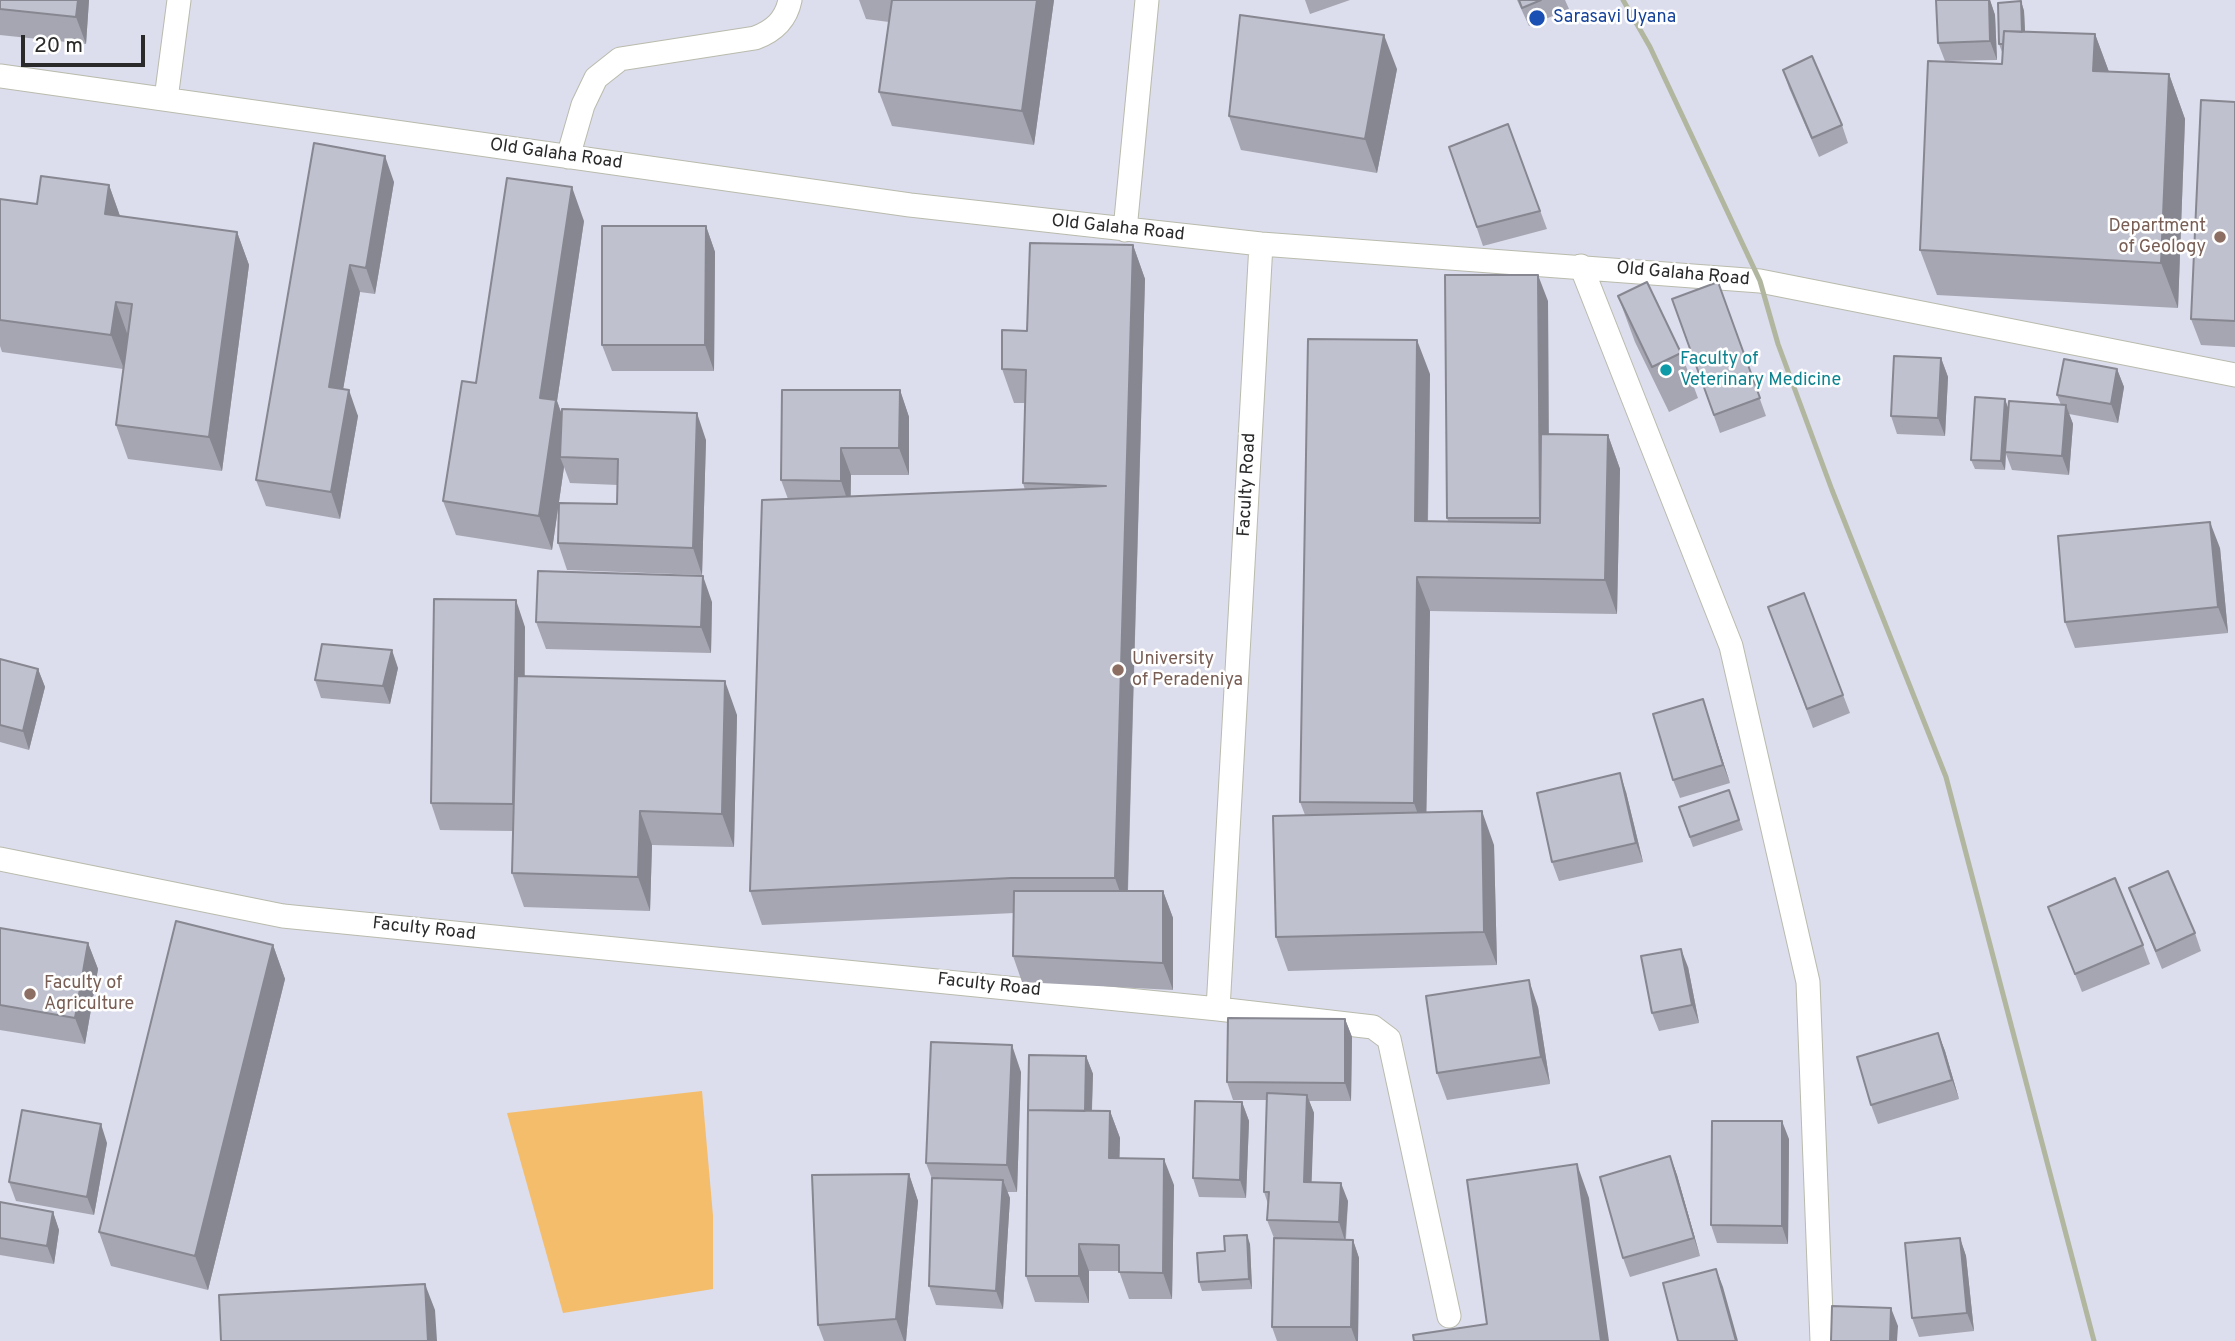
<!DOCTYPE html>
<style>
body{margin:0}
#map{position:relative;width:2235px;height:1341px;overflow:hidden;background:#dcdded;font-family:Overpass,sans-serif}
canvas{display:block}
.scale{position:absolute;left:21px;top:35px;width:124px;height:32px;box-sizing:border-box;border:4px solid #2a2a2a;border-top:0;padding-left:9px;font-size:21px;line-height:24px;white-space:nowrap;color:#2a2a2a;-webkit-text-stroke:5px #fff;paint-order:stroke}
</style>
<div id="map">
<canvas width="2235" height="1341"></canvas>
<div class="scale">20 m</div>
</div>
<script>
const c = document.querySelector('canvas').getContext('2d');
c.lineJoin = 'round';
function fillPath(path, color) { c.fillStyle = color; c.fill(path, 'evenodd'); }
function trace(path, color, width, dash) { c.strokeStyle = color; c.lineWidth = width; c.lineCap = dash ? 'butt' : 'round'; c.setLineDash(dash || []); c.stroke(path); }
function drawText(font, color, halo, rows, align = 'center') {
  c.font = font + ' Overpass,sans-serif'; c.lineWidth = 5; c.setLineDash([]); c.textBaseline = 'middle'; c.strokeStyle = halo; c.fillStyle = color; for (const [text, x, y, turn = 0] of rows) {
    c.save(); c.translate(x, y); c.rotate((+turn || 0) * Math.PI / 180); c.textAlign = isNaN(turn) ? turn : align; if (halo) c.strokeText(text, 0, 0); c.fillText(text, 0, 0); c.restore();
  }
}
fillPath(new Path2D(`
 M702,1091L713,1216V1289L563,1313L507,1113Z`), '#f3bd6b');
const service = new Path2D(`
 M0,76L910,205L1261,244L1760,281L2235,375
 M166,99L179,0
 M568,157L583,105L596,78L620,59L755,38C774,31 786,20 790,0
 M1125,230L1147,0
 M1581,266L1731,646L1808,982L1822,1341
 M0,859L283,916L1218,1009L1261,244
 M1218,1009L1373,1027L1389,1039L1449,1316`);
trace(service, '#b9bbac', 25);
trace(service, '#fff', 23);
trace(new Path2D(`
 M1623,0L1650,47L1760,281L1778,344L1832,490L1946,777L2094,1341`), '#b1b69e', 5);
fillPath(new Path2D(`
 M0,0H89L86,44L0,35Z
 M859,0H1054L1034,145L892,126L879,92L889,22L866,19Z
 M1305,0H1350L1310,14Z
 M1517,0H1565L1569,9L1529,26Z
 M1936,0H1990L1995,15L1997,60L1945,61L1938,43Z
 M2021,1L2024,11L2025,32L2095,34L2109,72L2169,74L2185,119L2178,308L1937,295L1920,250L2002,64V52L1999,44Z
 M1397,69L1377,173L1241,150L1229,116Z
 M1783,70L1842,125L1848,143L1819,157L1789,88Z
 M2235,102V347L2201,345L2191,319Z
 M1508,124L1547,229L1483,246L1449,147Z
 M314,143L394,182L375,294L360,292L343,389L358,416L340,519L266,506L256,480Z
 M109,185L120,216L237,232L249,265L222,471L128,459L116,425L123,369L2,352L0,346V199L37,204Z
 M584,221L557,401L562,416L706,440L702,575L567,570L558,543L617,504L618,485L570,483L564,467L552,550L456,535L443,501L476,383Z
 M706,226L715,252L714,371H612L602,345Z
 M1133,245L1145,279L1128,891H1163L1173,918V990L1022,982L1013,956L1014,913L762,925L750,891L788,499L781,480L900,390L909,417V475H851V497L1025,490L1023,483L1025,403H1014L1002,369L1027,331Z
 M1718,282L1766,416L1720,433L1672,299Z
 M1618,296L1681,353L1698,398L1669,412L1635,342Z
 M1548,301L1549,434L1608,435L1620,469L1617,614L1430,611L1426,813L1494,845L1497,965L1288,971L1276,937L1305,815L1300,802L1430,374L1428,521H1448L1447,518Z
 M1941,358L1948,377L1945,436L1897,434L1891,416Z
 M2117,369L2124,387L2118,423L2069,414L2073,424L2069,475L2012,470L2006,454L2005,470L1975,469L1971,460L2005,399L2008,408L2061,405L2057,395Z
 M2220,548L2228,633L2075,648L2065,622Z
 M1804,593L1850,713L1813,728L1768,607Z
 M712,602L711,653L546,649L536,622Z
 M525,627V676L737,715L734,847L652,845L650,911L524,907L512,873L513,831L440,830L431,803Z
 M0,659L38,669L45,687L29,750L0,742Z
 M398,668L390,704L321,698L315,680Z
 M1709,718L1730,783L1680,798L1673,780Z
 M1729,790L1743,830L1693,847L1679,807Z
 M1626,792L1643,862L1559,881L1552,862Z
 M2129,888L2195,933L2201,951L2162,969Z
 M2048,907L2143,945L2150,964L2082,992Z
 M0,928L88,943L98,969L85,1044L0,1030Z
 M273,945L285,979L208,1290L111,1266L99,1232Z
 M1688,967L1699,1023L1659,1031L1652,1013Z
 M1538,1007L1550,1084L1447,1100L1437,1073Z
 M1345,1019L1352,1037L1351,1101H1309L1314,1113L1311,1182L1348,1201L1346,1239L1353,1240L1359,1258L1358,1341H1277L1272,1327L1274,1238L1267,1220L1268,1204L1264,1192L1267,1100H1233L1227,1082Z
 M1938,1033L1945,1051L1959,1099L1878,1124L1871,1105Z
 M1086,1056L1093,1074L1092,1111H1110L1120,1138L1119,1158L1174,1185L1172,1299H1129L1119,1271H1089V1303L1035,1302L1026,1276Z
 M1021,1072L1017,1192H1007L1010,1198L1003,1309L936,1305L929,1286L932,1179L926,1163Z
 M1242,1102L1249,1121L1246,1198L1199,1197L1193,1178Z
 M1789,1139L1788,1244L1717,1243L1711,1225Z
 M107,1143L94,1215L16,1201L9,1182Z
 M1670,1156L1677,1175L1700,1256L1630,1277L1623,1258Z
 M909,1174L918,1201L906,1341H824L818,1325Z
 M0,1202L53,1212L59,1230L54,1264L0,1255Z
 M1960,1238L1966,1256L1974,1331L1919,1337L1912,1318Z
 M1250,1244L1252,1289L1202,1291L1199,1282L1225,1251Z`), '#a5a6b1');
fillPath(new Path2D(`
 M78,0H89L86,44L76,17Z
 M1037,0H1054L1034,145L1022,111Z
 M1989,0H1990L1995,15L1997,60L1990,41Z
 M2021,1L2024,11L2026,52L2022,43Z
 M2095,34L2112,80L2093,71Z
 M1384,35L1397,69L1377,173L1365,139Z
 M2169,74L2185,119L2178,308L2161,263Z
 M385,156L394,182L375,294L366,268Z
 M109,185L121,219L105,214Z
 M572,187L584,221L557,401L569,434L560,457L564,467L552,550L539,516L540,398Z
 M706,226L715,252L714,371L705,345Z
 M237,232L249,265L222,471L209,437Z
 M1133,245L1145,279L1127,912L1115,878Z
 M350,265L360,292L339,413L329,387Z
 M1538,275L1548,301L1549,544L1540,518Z
 M116,302L128,336L124,369L111,335Z
 M1417,340L1430,374L1427,554L1415,521Z
 M1941,358L1948,377L1945,436L1938,418Z
 M2117,369L2124,387L2118,423L2111,404Z
 M349,390L358,416L340,519L331,492Z
 M900,390L909,417V475L899,448Z
 M2005,399L2008,408L2005,470L2001,461Z
 M2066,405L2073,424L2069,475L2062,456Z
 M697,413L706,440L702,575L693,548Z
 M1608,435L1620,469L1617,614L1605,580Z
 M841,448L851,475L850,508L841,481Z
 M2210,522L2220,548L2228,633L2218,607Z
 M703,576L712,602L711,653L701,627Z
 M1417,577L1430,611L1426,837L1414,803Z
 M516,600L525,627L522,831L513,804Z
 M392,650L398,668L390,704L383,686Z
 M38,669L45,687L29,750L23,731Z
 M725,681L737,715L734,847L722,814Z
 M1703,699L1709,718L1730,783L1723,765Z
 M1620,773L1626,792L1643,862L1636,843Z
 M640,811L652,845L650,911L638,877Z
 M1482,811L1494,845L1497,965L1484,932Z
 M1163,891L1173,918V990L1163,963Z
 M88,943L98,969L85,1044L75,1018Z
 M273,945L285,979L208,1290L195,1256Z
 M1681,949L1688,967L1699,1023L1692,1005Z
 M1529,980L1538,1007L1550,1084L1541,1057Z
 M1345,1019L1352,1037L1351,1101L1345,1083Z
 M1938,1033L1945,1051L1959,1099L1952,1080Z
 M1012,1045L1021,1072L1017,1192L1007,1165Z
 M1086,1056L1093,1074L1091,1129L1085,1111Z
 M1307,1095L1314,1113L1311,1200L1304,1182Z
 M1242,1102L1249,1121L1246,1198L1240,1180Z
 M1110,1111L1120,1138L1119,1184L1109,1158Z
 M1782,1121L1789,1139L1788,1244L1782,1226Z
 M101,1124L107,1143L94,1215L87,1197Z
 M1670,1156L1677,1175L1700,1256L1694,1238Z
 M1164,1159L1174,1185L1172,1299L1163,1273Z
 M1577,1164L1589,1198L1609,1341H1601Z
 M909,1174L918,1201L906,1341H904L896,1319Z
 M1003,1180L1010,1198L1003,1309L996,1291Z
 M1341,1183L1348,1201L1345,1241L1339,1222Z
 M53,1212L59,1230L54,1264L47,1246Z
 M1247,1235L1250,1244L1252,1289L1249,1279Z
 M1960,1238L1966,1256L1974,1331L1967,1313Z
 M1353,1240L1359,1258L1358,1341H1356L1351,1327Z
 M1079,1244L1089,1271V1303L1079,1276Z
 M1716,1269L1723,1287L1738,1341H1736Z
 M425,1284L435,1310L437,1341H428Z
 M1891,1308L1898,1326L1897,1341H1890Z`), '#868790');
const building = new Path2D(`
 M0,0H78L76,17L0,9Z
 M892,0H1037L1022,111L879,92Z
 M1519,0H1541L1522,8Z
 M1936,0H1989L1990,41L1938,43Z
 M2021,1L2022,32L2004,31L2003,44H1999L1998,3Z
 M1240,15L1384,35L1365,139L1229,116Z
 M2004,31L2095,34L2093,71L2169,74L2161,263L1920,250L1928,61L2002,64Z
 M1812,56L1842,125L1812,138L1783,70Z
 M2201,100L2235,102V321L2191,319Z
 M1508,124L1540,211L1477,227L1449,147Z
 M314,143L385,156L366,268L350,265L329,387L349,390L331,492L256,480Z
 M41,176L109,185L105,214L237,232L209,437L116,425L132,304L116,302L111,335L0,320V199L37,204Z
 M507,178L572,187L540,398L556,400L539,516L443,501L462,381L476,383Z
 M602,226H706L705,345H602Z
 M1030,243L1133,245L1115,878H1011L750,891L762,500L1106,486L1023,483L1026,370L1002,369V330L1027,331Z
 M1445,275H1538L1540,518H1447Z
 M1647,282L1681,353L1652,367L1618,296Z
 M1718,282L1760,398L1714,415L1672,299Z
 M1308,339L1417,340L1415,521L1540,523L1541,434L1608,435L1605,580L1417,577L1414,803L1300,802Z
 M1894,356L1941,358L1938,418L1891,416Z
 M2064,359L2117,369L2111,404L2057,395Z
 M782,390H900L899,448H841V481L781,480Z
 M1975,397L2005,399L2001,461L1971,460Z
 M2009,401L2066,405L2062,456L2005,452Z
 M562,409L697,413L693,548L558,543L559,503L617,504L618,459L560,457Z
 M2210,522L2218,607L2065,622L2058,536Z
 M538,571L703,576L701,627L536,622Z
 M1804,593L1843,695L1807,709L1768,607Z
 M434,599L516,600L513,804L431,803Z
 M322,644L392,650L383,686L315,680Z
 M0,659L38,669L23,731L0,725Z
 M517,676L725,681L722,814L640,811L638,877L512,873Z
 M1703,699L1723,765L1673,780L1653,714Z
 M1620,773L1636,843L1552,862L1537,793Z
 M1729,790L1739,820L1690,837L1679,807Z
 M1482,811L1484,932L1276,937L1273,816Z
 M2168,871L2195,933L2156,951L2129,888Z
 M2115,878L2143,945L2075,974L2048,907Z
 M1014,891H1163V963L1013,956Z
 M176,921L273,945L195,1256L99,1232Z
 M0,928L88,943L75,1018L0,1005Z
 M1681,949L1692,1005L1652,1013L1641,956Z
 M1529,980L1541,1057L1437,1073L1426,996Z
 M1228,1018L1345,1019V1083L1227,1082Z
 M1938,1033L1952,1080L1871,1105L1857,1057Z
 M931,1042L1012,1045L1007,1165L926,1163Z
 M1029,1055L1086,1056L1085,1111L1028,1110Z
 M1267,1093L1307,1095L1304,1182L1341,1183L1339,1222L1267,1220L1269,1192H1264Z
 M1195,1101L1242,1102L1240,1180L1193,1178Z
 M22,1110L101,1124L87,1197L9,1182Z
 M1028,1110L1110,1111L1109,1158L1164,1159L1163,1273L1119,1272V1245L1079,1244V1276H1026Z
 M1712,1121H1782V1226L1711,1225Z
 M1670,1156L1694,1238L1623,1258L1600,1177Z
 M1577,1164L1601,1341H1414L1413,1335L1487,1324L1467,1180Z
 M909,1174L896,1319L818,1325L812,1175Z
 M932,1178L1003,1180L996,1291L929,1286Z
 M0,1202L53,1212L47,1246L0,1238Z
 M1247,1235L1249,1279L1199,1282L1197,1253L1225,1251L1224,1236Z
 M1274,1238L1353,1240L1351,1327H1272Z
 M1960,1238L1967,1313L1912,1318L1905,1243Z
 M1716,1269L1736,1341H1678L1663,1283Z
 M425,1284L428,1341H221L219,1295Z
 M1832,1306L1891,1308L1890,1341H1831Z`);
fillPath(building, '#c0c1ce');
trace(building, '#868790', 2);
for (const [x, y, r, color] of [
 [1537,18,9,"#1a4fb4"],
 [2220,237,7,"#8d6e63"],
 [1666,370,7,"#0f9aa8"],
 [1118,670,7,"#8d6e63"],
 [30,994,7,"#8d6e63"]
]) { const dot = new Path2D(); dot.arc(x, y, r, 0, 2 * Math.PI); c.fillStyle = color; c.fill(dot); trace(dot, '#fff', 2.5); }
drawText('18px', '#164399', '#fff', [
 ["Sarasavi Uyana",1553,18]
], 'left');
drawText('18px', '#2a2a2a', '#fff', [
 ["Old Galaha Road",556,155,8],
 ["Old Galaha Road",1118,229,6],
 ["Old Galaha Road",1683,275,5],
 ["Faculty Road",1248,485,-87],
 ["Faculty Road",424,930,6],
 ["Faculty Road",989,986,6]
]);
drawText('18px', '#785e54', '#fff', [
 ["Department",2206,227,"right"],
 ["of Geology",2206,248,"right"],
 ["University",1132,660],
 ["of Peradeniya",1132,681],
 ["Faculty of",44,984],
 ["Agriculture",44,1005]
], 'left');
drawText('18px', '#0d838f', '#fff', [
 ["Faculty of",1680,360],
 ["Veterinary Medicine",1680,381]
], 'left');
</script>
